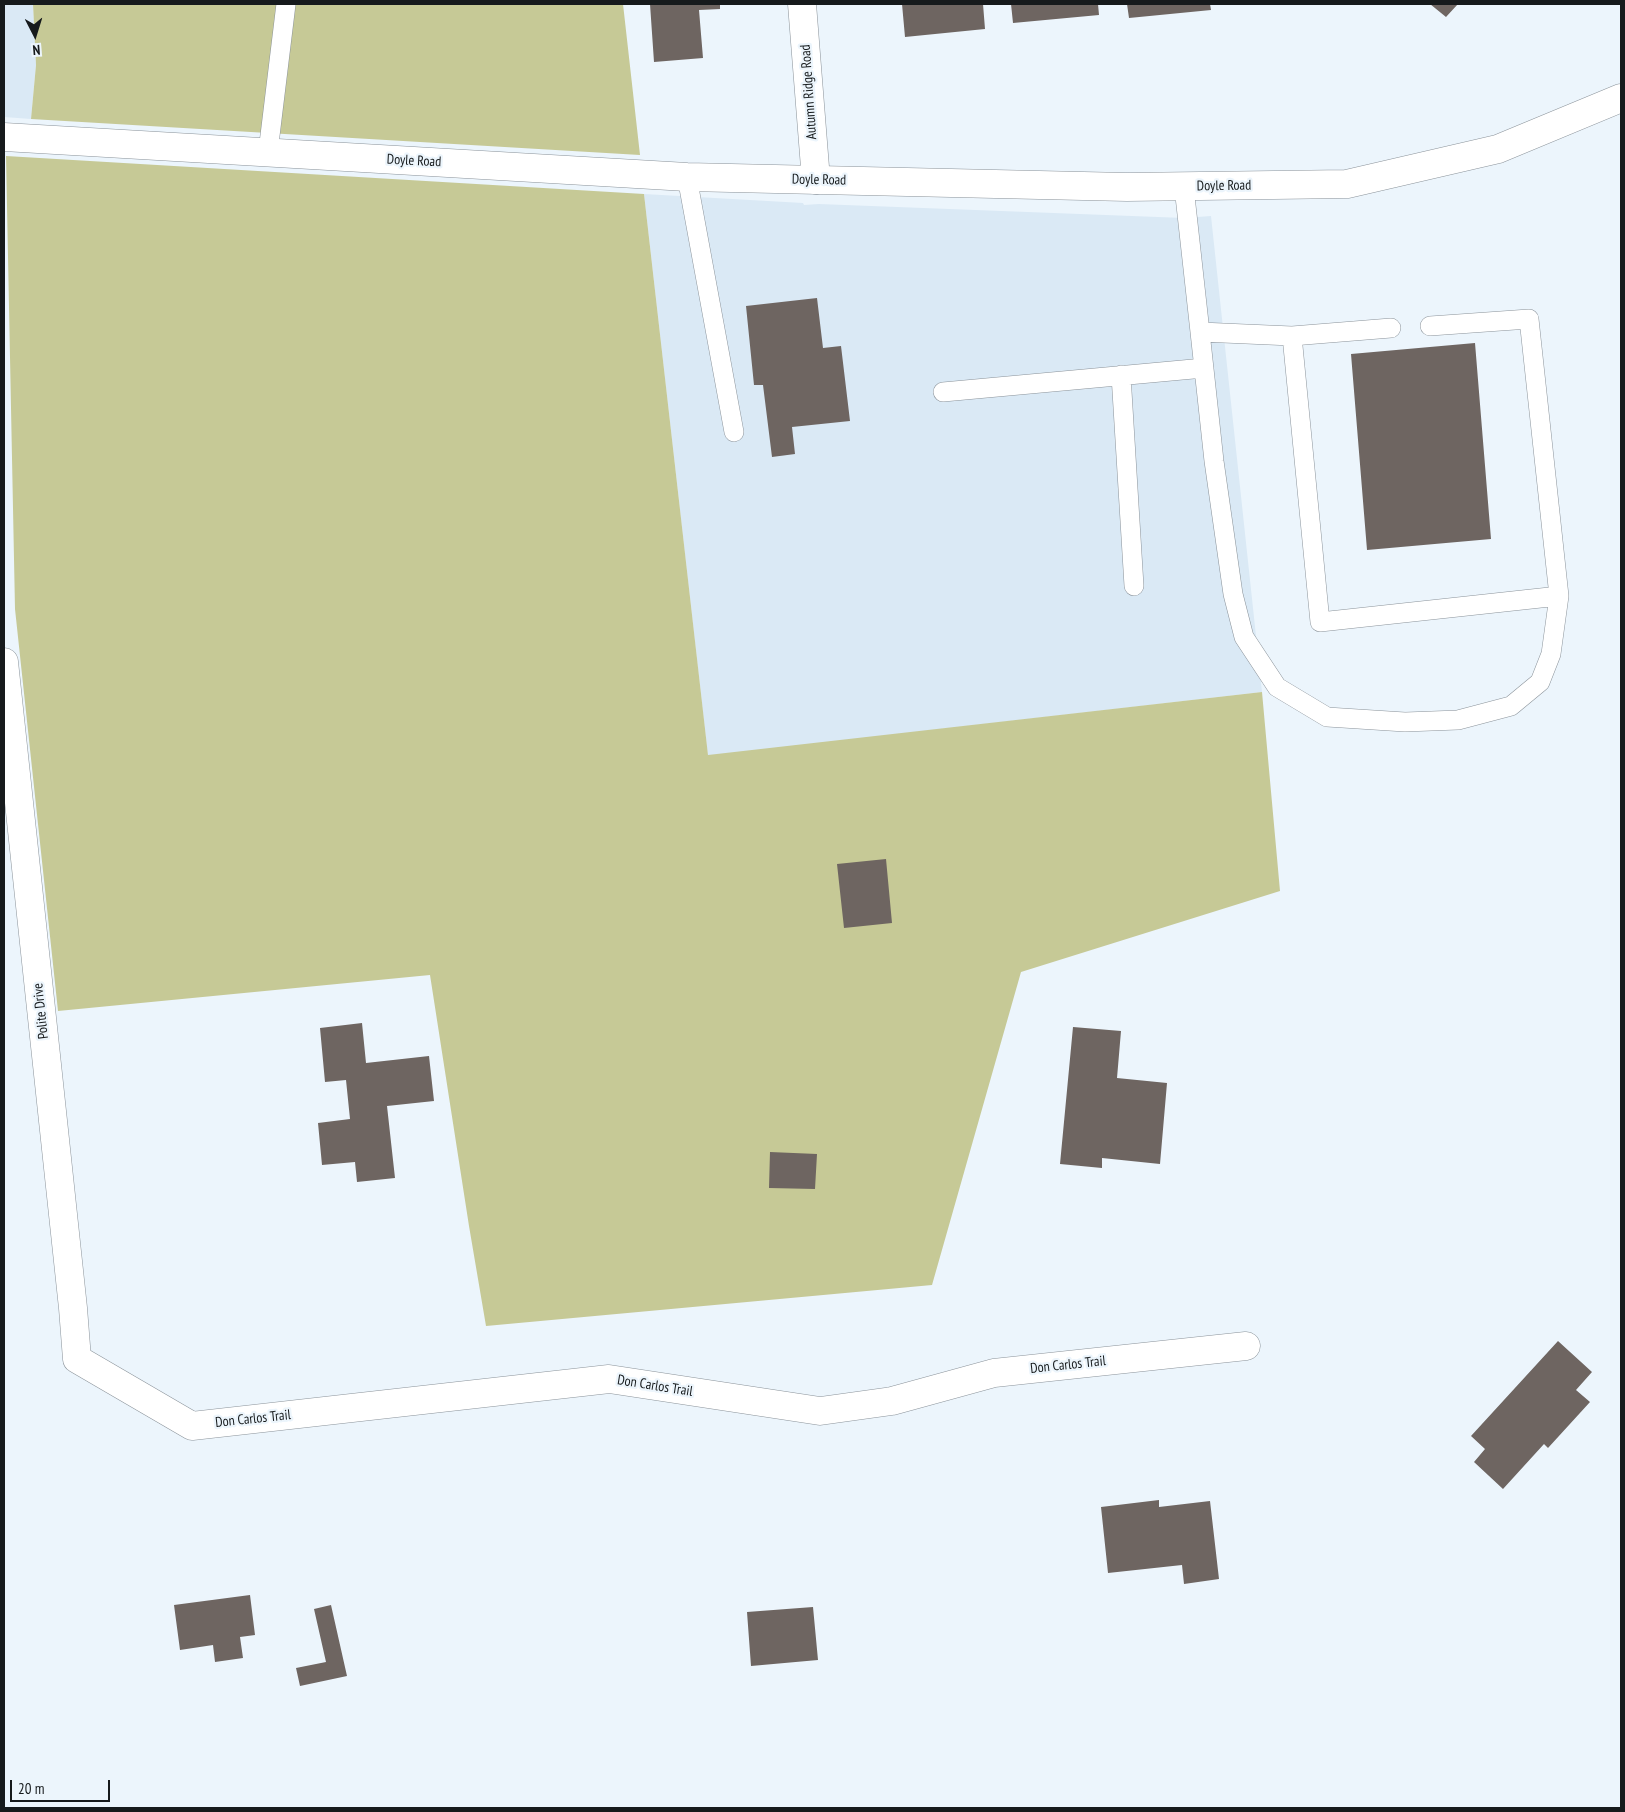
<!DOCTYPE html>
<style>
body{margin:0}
#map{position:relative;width:1625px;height:1812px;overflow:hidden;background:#ecf5fc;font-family:"PT Sans Narrow",sans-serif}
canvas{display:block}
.frame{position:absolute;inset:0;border:5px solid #161a1c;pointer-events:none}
.north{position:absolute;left:10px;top:10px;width:50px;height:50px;-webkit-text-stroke:4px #ecf5fc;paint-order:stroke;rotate:175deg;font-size:14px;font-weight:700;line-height:20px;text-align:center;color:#161a1c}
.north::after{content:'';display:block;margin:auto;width:18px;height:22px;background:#161a1c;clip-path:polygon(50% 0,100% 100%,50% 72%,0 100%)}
.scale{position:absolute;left:10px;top:1780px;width:100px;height:22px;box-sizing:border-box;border:2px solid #161a1c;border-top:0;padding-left:6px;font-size:15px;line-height:18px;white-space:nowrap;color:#161a1c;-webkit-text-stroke:4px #ecf5fc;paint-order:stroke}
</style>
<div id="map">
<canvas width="1625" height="1812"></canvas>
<div class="frame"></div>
<div class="north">N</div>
<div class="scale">20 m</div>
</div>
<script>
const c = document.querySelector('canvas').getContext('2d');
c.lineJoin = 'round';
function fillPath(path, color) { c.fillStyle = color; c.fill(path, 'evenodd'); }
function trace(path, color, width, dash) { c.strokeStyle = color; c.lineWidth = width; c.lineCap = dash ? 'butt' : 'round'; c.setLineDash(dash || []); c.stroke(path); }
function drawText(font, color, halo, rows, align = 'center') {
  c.font = font + ' "PT Sans Narrow",sans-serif'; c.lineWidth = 4.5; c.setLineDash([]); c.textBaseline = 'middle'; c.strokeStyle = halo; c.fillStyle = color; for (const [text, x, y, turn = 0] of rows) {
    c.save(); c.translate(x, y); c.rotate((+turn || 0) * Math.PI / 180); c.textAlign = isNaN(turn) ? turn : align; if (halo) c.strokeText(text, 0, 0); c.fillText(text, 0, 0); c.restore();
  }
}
fillPath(new Path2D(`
 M4,4H33L36,65L31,119L4,117Z
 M644,194L803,203L804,205L819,204L1184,218L1211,216L1262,692L708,756Z`), '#dae9f5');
fillPath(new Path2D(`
 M33,4H623L640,155L31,119L36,65Z
 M6,156L644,194L708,755L1262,692L1280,891L1021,972L932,1285L486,1326L469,1226L430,975L58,1011L15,609Z`), '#c6c996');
fillPath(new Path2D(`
 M650,4H720V9L699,10L703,58L654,62Z
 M902,4H983L985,29L905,37Z
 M1011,4H1098L1099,15L1013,23Z
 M1127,4H1210L1211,10L1129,18Z
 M1430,4H1458L1446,17Z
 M817,298L823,348L841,346L850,421L792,427L795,454L772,457L763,385H754L746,306Z
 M1475,343L1491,539L1367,550L1351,354Z
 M886,859L892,923L844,928L837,864Z
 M362,1023L366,1063L429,1056L434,1101L387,1106L395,1178L357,1182L355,1162L322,1165L318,1123L350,1119L346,1080L325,1082L320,1028Z
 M1073,1027L1121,1031L1117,1078L1167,1083L1160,1164L1102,1158V1168L1060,1164Z
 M770,1152L817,1154L815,1189L769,1188Z
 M1558,1341L1592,1372L1576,1390L1590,1402L1548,1448L1544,1444L1503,1489L1474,1462L1485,1449L1471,1436Z
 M1159,1500V1507L1210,1501L1219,1579L1184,1584L1182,1565L1108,1573L1101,1507Z
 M250,1595L255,1635L240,1637L243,1658L215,1662L213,1645L180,1650L174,1605Z
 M331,1605L347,1676L300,1686L296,1668L326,1662L314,1609Z
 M813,1607L818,1660L751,1666L747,1612Z`), '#6e6561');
const service = new Path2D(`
 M268,152L286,4
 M687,177L734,432
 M1184,187L1200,332L1292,336L1391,328
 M1200,332L1214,461L1233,594L1244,637L1277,687L1327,717L1405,722L1458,720L1511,706L1540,682L1551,654L1559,596
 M1292,336L1320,622L1559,596L1529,319L1430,326
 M1121,375L1134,586
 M943,392L1204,368`);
const minor = new Path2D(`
 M802,4L816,180
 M4,662L73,1308L77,1359L192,1426L609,1379L820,1411L892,1401L994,1373L1246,1346`);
const secondary = new Path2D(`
 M4,137L687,177L1127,187L1347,184L1498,149L1621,98`);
trace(service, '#8b939a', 20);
trace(minor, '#8b939a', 29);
trace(secondary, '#8b939a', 29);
trace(service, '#fff', 19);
trace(minor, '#fff', 28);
trace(secondary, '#fff', 28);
drawText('14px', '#161a1c', '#ecf5fc', [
 ["Autumn Ridge Road",809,92,-94],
 ["Doyle Road",414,161,3],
 ["Doyle Road",819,180,1],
 ["Doyle Road",1224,186,-1],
 ["Polite Drive",41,1011,-96],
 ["Don Carlos Trail",1068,1365,-6],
 ["Don Carlos Trail",655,1386,9],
 ["Don Carlos Trail",253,1419,-6]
]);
</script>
